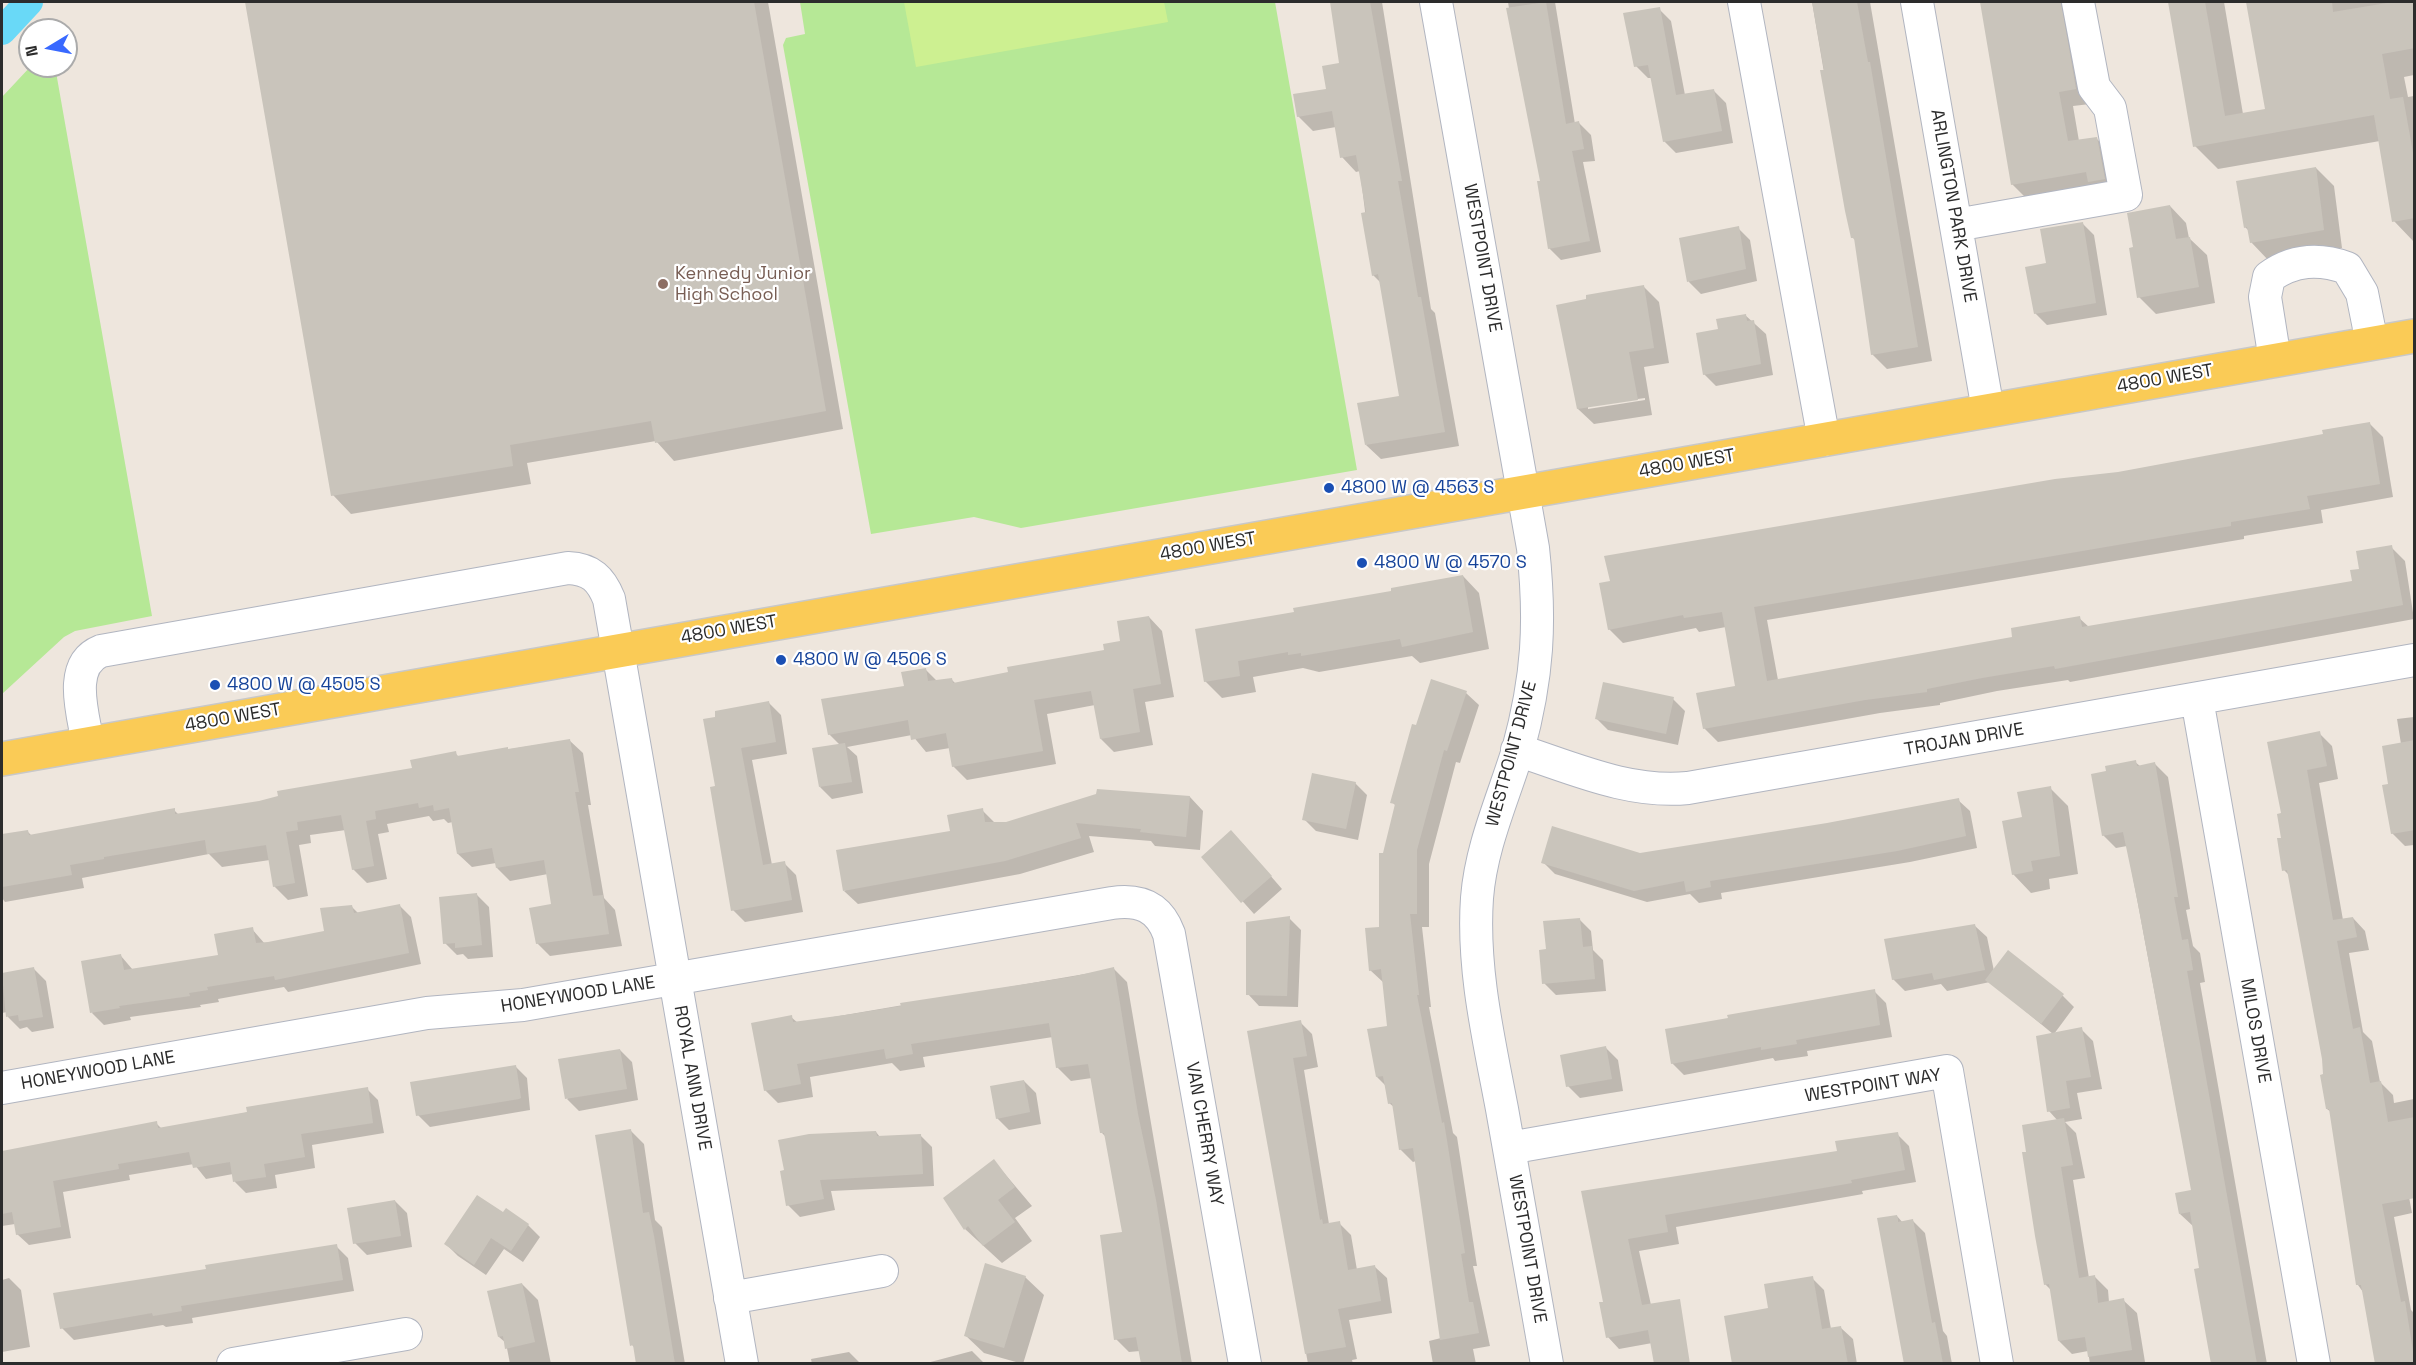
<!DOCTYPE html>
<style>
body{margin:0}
#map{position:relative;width:2416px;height:1365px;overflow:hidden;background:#eee6dd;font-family:"Space Grotesk",sans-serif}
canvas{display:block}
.frame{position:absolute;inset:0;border:3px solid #2c2c2c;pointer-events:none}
.north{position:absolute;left:18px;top:18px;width:60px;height:60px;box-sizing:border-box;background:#fff;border:2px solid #ababab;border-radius:50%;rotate:260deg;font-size:16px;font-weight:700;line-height:24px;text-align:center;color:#2c2c2c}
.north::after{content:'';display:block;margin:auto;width:21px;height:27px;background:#3969ff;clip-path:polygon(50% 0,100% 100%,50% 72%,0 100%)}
</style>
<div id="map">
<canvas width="2416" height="1365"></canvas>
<div class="frame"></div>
<div class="north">N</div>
</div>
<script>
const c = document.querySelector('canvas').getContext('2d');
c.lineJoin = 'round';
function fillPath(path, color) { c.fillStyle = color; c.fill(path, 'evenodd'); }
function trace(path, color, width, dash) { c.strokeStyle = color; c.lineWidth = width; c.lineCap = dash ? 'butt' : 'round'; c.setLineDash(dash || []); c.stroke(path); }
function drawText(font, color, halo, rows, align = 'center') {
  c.font = font + ' "Space Grotesk",sans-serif'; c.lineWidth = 4.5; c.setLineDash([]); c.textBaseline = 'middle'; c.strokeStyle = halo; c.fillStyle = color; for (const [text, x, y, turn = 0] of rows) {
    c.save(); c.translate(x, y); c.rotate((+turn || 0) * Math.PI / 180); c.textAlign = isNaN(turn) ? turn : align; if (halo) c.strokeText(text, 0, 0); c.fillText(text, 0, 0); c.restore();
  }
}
fillPath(new Path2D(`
 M800,2H1275L1357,470L1021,528L974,517L871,534L783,45L786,38L805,34Z
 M31,66H64L56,72L152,616L75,631L64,637L2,694V97Z`), '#b6e896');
fillPath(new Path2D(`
 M904,2H1164L1168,22L916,67Z`), '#cdf091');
fillPath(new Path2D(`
 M246,2H768L843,429L674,461L656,441L527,463L531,484L351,514L333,495Z
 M1331,2H1382L1431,309L1435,313L1459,446L1381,459L1366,445L1401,397L1381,283L1373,275L1360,171L1356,172L1342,157L1336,127L1313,131L1298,116L1328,90L1341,64Z
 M1508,2H1555L1575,124L1579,123L1591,135L1595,161L1583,162L1601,252L1561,260L1549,248L1542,182L1519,72Z
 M1812,2H1870L1932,361L1887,369L1872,354L1856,241L1852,237Z
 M1981,2H2075L2090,104L2073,106L2079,141L2096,138L2111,153L2118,193L2026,198L2012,184Z
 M2170,2H2224L2243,114L2266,110L2247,2H2414V75L2404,77L2408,97L2414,96V242L2394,221L2380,141L2218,169L2195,146Z
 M1659,9L1671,21L1685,95L1714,91L1726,103L1733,143L1676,153L1664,141L1652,78H1648L1636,66Z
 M2316,168L2334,186L2342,248L2269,261L2251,242L2249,231L2245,227Z
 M2170,206L2186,223L2189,238L2207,255L2215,303L2156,314L2139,297L2135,248Z
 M2082,223L2094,235L2107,315L2047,325L2035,313L2047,264Z
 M1738,228L1750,240L1757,281L1701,294L1689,282L1681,239Z
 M1643,286L1659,302L1669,363L1644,367L1652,415L1594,424L1578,409L1588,300ZM1645,398V400L1588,409V406Z
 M1745,315L1766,334L1773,375L1716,386L1704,374L1720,330Z
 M2369,423L2383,437L2393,497L2321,510L2323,523L2244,536V539L1767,620L1778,680L2014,639L2079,618L2089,627L2354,582L2361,570L2391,547L2405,561L2414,619L2070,682L2068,680L1997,691L1940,703V705L1880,713L1718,742L1704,728L1737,688L1726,627L1699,632L1696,628L1623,643L1609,629L2119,473L2325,435Z
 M1463,576L1479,593L1489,649L1420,663L1412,656L1319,672L1303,668L1253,677L1256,692L1222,698L1205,681L1296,613Z
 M1149,617L1162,631L1174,697L1145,702L1153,745L1114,752L1101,739L1095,705L1047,714L1056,764L967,780L953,766L950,748L926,752L912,735L847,747L857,756L863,793L832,799L820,787L840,745L829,734L906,687L925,669L938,682L952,680L956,684L1105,652L1122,642Z
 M1466,693L1479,705L1460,763L1456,762L1429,864V927H1422L1431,1007H1429L1453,1133L1457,1137L1477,1266H1473L1490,1346L1473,1349L1476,1364H1433L1429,1341L1441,1338L1416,1161L1413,1162L1400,1149L1394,1107L1389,1103L1386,1086L1377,1077L1389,1027L1384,983L1370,970L1381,928L1384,854L1396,806L1392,802L1417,727Z
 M1673,699L1685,711L1678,745L1608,730L1596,718Z
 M769,703L781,715L787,754L752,760L772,865L784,863L796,875L803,912L745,922L733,910L717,787Z
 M2414,717V845L2405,846L2392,833L2390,785L2401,744L2397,719Z
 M2319,733L2332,746L2338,779L2319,783L2343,920L2353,918L2365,931L2369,950L2349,953L2363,1032L2372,1041L2380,1082L2393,1095L2394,1103L2414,1099V1151L2401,1154L2412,1213L2394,1217L2411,1310L2414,1313V1364L2358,1285L2331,1112L2327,1109L2323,1059L2290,876L2284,870L2282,814Z
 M569,740L583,753L591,805H588L604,898L615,910L622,946L550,956L537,943L553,905L548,874L510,881L497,868L496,863L472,867L458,854L453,822L448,823L444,819L433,821L429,816L387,824L389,832L378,834L387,879L367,883L353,869L346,830L310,835L311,843L299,845L308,896L288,900L274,886L270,860L222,867L209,854L82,878L84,888L5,902L2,898V836L28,832L32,836L174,810L179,815L259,802L413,769L455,753L459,757Z
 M2135,762L2140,766L2155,764L2168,777L2190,909L2186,910L2193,946L2200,953L2205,982L2200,983L2267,1364H2213L2194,1227L2180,1214L2192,1191L2127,846L2116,848L2103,835L2108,772Z
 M1355,783L1367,795L1358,840L1316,831L1304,819Z
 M2050,788L2068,806L2078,874L2049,879L2050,889L2031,893L2013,874L2023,819Z
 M1190,797L1203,811L1200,850L1155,846L1151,841L1089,836L1094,852L1020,874L858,904L844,891L952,832L982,810L996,824Z
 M1958,800L1970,811L1977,848L1910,862L1721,893L1722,899L1699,903L1690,894L1647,902L1555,874L1543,862L1640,854L1827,825Z
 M1243,844L1282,889L1254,914L1203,857Z
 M477,895L489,907L493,957L468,959L463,954L457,955L445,943Z
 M399,905L411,917L421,964L288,992L284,987L218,999L219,1002L200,1005L201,1007L130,1017L131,1020L104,1025L92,1013L121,956L133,970L219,956L252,929L265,944L326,932L352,907L358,913Z
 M1289,918L1301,930L1298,1007L1259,1006L1248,994L1247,923Z
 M1579,919L1591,931L1593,950L1603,960L1606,991L1556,995L1544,983L1548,950Z
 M1975,926L1987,937L1994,971L2063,996L2074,1007L2054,1034L2081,1029L2093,1041L2102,1089L2077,1093L2082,1119L2065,1122L2076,1133L2085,1178L2073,1180L2089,1278L2095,1277L2108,1290L2109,1302L2123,1300L2137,1313L2145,1362L2090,1364L2088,1351L2072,1354L2059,1341L2051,1290L2045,1284L2028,1153L2058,1121L2049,1111L2053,1034L1990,982L1947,991L1941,984L1905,991L1893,979Z
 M34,969L46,981L54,1028L32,1032L27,1027L20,1029L8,1017L7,1012L2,1013V975Z
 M1114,969L1127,982L1192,1364H1142L1140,1351L1129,1352L1116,1339L1124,1233L1107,1138L1102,1133L1092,1078L1071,1081L1057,1067L1053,1037L923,1057L925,1067L900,1071L892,1063L810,1077L813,1097L778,1103L765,1090L791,1017L798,1023Z
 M1874,991L1886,1003L1892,1037L1807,1051L1808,1056L1775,1061L1773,1058L1684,1075L1672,1063Z
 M1300,1022L1312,1034L1318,1067L1304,1070L1329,1224L1339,1223L1351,1235L1357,1270L1375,1267L1387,1278L1392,1313L1349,1320L1357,1359L1352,1360L1353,1364H1308L1249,1032Z
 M1606,1048L1618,1060L1623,1091L1580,1098L1568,1086Z
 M620,1050L632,1062L638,1100L579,1111L567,1099Z
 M515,1066L527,1078L530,1110L430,1127L418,1115Z
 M1024,1081L1036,1093L1041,1124L1009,1130L997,1118Z
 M367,1089L378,1100L384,1133L312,1145L315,1168L275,1175L277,1188L246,1193L235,1182L233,1174L206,1179L194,1164L129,1175L130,1180L63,1192L71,1238L29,1245L17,1234L15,1224L2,1226V1152L156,1123L162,1129Z
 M631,1131L644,1144L655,1220L662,1227L685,1364H638L635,1348L632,1345Z
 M876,1132L880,1137L920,1135L932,1147L934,1186L831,1191L835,1210L800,1217L788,1205L786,1171Z
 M1897,1134L1909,1146L1916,1182L1862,1191L1863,1194L1676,1227L1679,1244L1639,1251L1651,1305L1669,1340L1619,1349L1608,1337L1605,1303L1583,1192L1839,1152Z
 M994,1161L1032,1206L1015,1218L1032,1241L1002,1263L965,1229Z
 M395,1201L407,1213L412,1247L367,1255L355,1243Z
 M504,1214L528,1225L540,1237L523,1262L504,1249L486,1275L458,1256L446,1244Z
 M1897,1216L1903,1223L1913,1221L1925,1233L1943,1331L1947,1336L1952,1364H1906Z
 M336,1246L348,1258L354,1291L192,1318L193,1323L166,1327L163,1325L74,1340L62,1328L207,1270Z
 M1025,1277L1044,1295L1023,1364L984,1353L965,1335Z
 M9,1278L21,1290L30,1347L2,1352V1280Z
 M1812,1278L1824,1290L1831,1329L1841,1328L1853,1339L1857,1364H1731L1769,1310Z
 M522,1284L538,1300L551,1364H510L506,1343L499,1337Z
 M972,1351L985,1364H923Z
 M849,1352L861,1364H812L811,1359Z`), '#0003');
trace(new Path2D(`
 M2,31L29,2`), '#69d9f7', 28);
fillPath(new Path2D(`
 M245,2H754L826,411L655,443L651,421L510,445L513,466L331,496Z
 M1330,2H1370L1402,181H1398L1418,297H1421L1445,432L1365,445L1357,403L1399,396L1378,274L1372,276L1361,213L1366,212L1356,155L1340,158L1332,111L1297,117L1293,94L1326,89L1322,66L1339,63Z
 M1546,2L1566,124L1579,121L1584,149L1572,151L1590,241L1548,249L1537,181H1540L1506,8Z
 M1812,2H1857L1868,62H1870L1918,347L1871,355L1854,238H1851L1845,211L1820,70H1824Z
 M1980,2H2061L2076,89L2059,92L2068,141L2097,137L2105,179L2088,182L2086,172L2011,185Z
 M2168,2H2205L2225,116L2265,109L2246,2H2332L2333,12L2393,2H2415V48L2382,54L2390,99L2403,97L2415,164V218L2392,222L2374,115L2193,147Z
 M1660,7L1676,95L1714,89L1722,131L1663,142L1648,65L1634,67L1623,13Z
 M2316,167L2324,230L2250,243L2247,227L2244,228L2236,181Z
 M2170,205L2176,239L2190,237L2199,287L2137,298L2129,248L2133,247L2127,213Z
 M2083,222L2096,303L2034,314L2025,267L2046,263L2040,229Z
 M1739,226L1746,269L1687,282L1679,238Z
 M1644,285L1654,348L1629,352L1638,400L1577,409L1556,305L1586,299V295Z
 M1746,314L1747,321L1754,320L1761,364L1703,375L1696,333L1718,329L1716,319Z
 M2370,422L2380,484L2307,496L2310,509L2231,522V526L2170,536L1754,607L1767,681L2012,637L2011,628L2080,616L2082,627L2352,581L2350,570L2359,569L2356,551L2392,545L2403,605L2055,669L2054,666L1982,678L1927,689V692L1865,700L1703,729L1696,693L1735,686L1722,612L1684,618L1683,615L1608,630L1599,583L1610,581L1604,556L2055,479L2118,472L2323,434L2322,430Z
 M1463,575L1473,632L1402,647L1400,639L1301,656V653L1288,655V652L1238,661L1240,676L1204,682L1195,629L1294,612L1293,608L1391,591V588Z
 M1149,616L1161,684L1133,689L1140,732L1100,739L1091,691L1034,700L1043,751L952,767L946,733L911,740L908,720L828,735L821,699L904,686L901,672L926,668L928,681L952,678L953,683L1008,672L1007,667L1104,650L1103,644L1120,641L1117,621Z
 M1431,679L1467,691L1447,751L1444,750L1417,850V914H1410L1419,995H1417L1442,1123L1444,1122L1465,1253L1461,1254L1469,1302H1473L1479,1333L1440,1340L1413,1148L1399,1150L1392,1103L1388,1104L1383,1076L1376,1077L1367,1029L1387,1026L1381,969L1369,971L1365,928L1379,927V853H1383L1395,804L1390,803L1412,724L1416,725Z
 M1603,682L1674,697L1666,734L1595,719Z
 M769,701L776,742L741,748L763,865L785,861L792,900L731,911L710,787L715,786L703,719L715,717V711Z
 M2320,731L2327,766L2307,770L2333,920L2353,917L2357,937L2337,941L2353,1029L2360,1027L2370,1083L2381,1081L2388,1122L2415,1117V1198L2382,1204L2401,1302L2405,1301L2415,1364H2375L2361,1285H2356L2329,1109H2326L2320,1075L2323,1074L2322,1059L2287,870L2282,871L2277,838H2281L2277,814L2281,813L2267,742Z
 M570,739L579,792H575L593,896L603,895L609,934L536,944L529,908L551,904L544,860L496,868L492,848L457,854L449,808L434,811L433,805L419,808L418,803L375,811L376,819L366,821L374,866L352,870L341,815L297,822L298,830L286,832L295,883L273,887L266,845L207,854L205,840L104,857V859L70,865L72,875L2,887V834L28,830L29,835L175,808V814L259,801L278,796L277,791L412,768L410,760L456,751L457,756L508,747V749Z
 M2415,740V830L2391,834L2382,785L2388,784L2382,746Z
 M845,743L852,782L819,787L812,748Z
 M2136,760L2137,766L2155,762L2178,897H2174L2182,940L2188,939L2193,970L2187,971L2257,1364H2211L2194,1269L2199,1268L2190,1212L2179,1214L2175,1193L2191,1190L2138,904L2123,832L2102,836L2091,774L2106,771L2105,766Z
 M1312,773L1356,782L1346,829L1302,820Z
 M2051,786L2060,856L2031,861L2033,871L2012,875L2002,821L2022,817L2017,792Z
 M1097,789L1190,796L1186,837L1140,832L1141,829L1076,823L1081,838L1005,861L843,891L836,850L950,831L947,815L983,808L985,822H1006L1096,794Z
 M1959,798L1966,836L1897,851L1710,881L1711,887L1686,892L1684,881L1634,891L1541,863L1552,826L1640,853L1827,823Z
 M1231,830L1272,876L1241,903L1201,857Z
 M477,893L482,945L455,948V943L443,944L439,897Z
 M400,904L409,953L275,980L274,976L207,987L208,990L189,993L190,996L119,1006L120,1008L90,1013L81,961L121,954L124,970L218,955L214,934L253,927L256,943L268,942L324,931L320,908L352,905L354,913Z
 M1290,916L1287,996L1246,995V922Z
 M1580,918L1583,947L1592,946L1595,979L1542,984L1539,950L1546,949L1543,921Z
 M1975,924L1985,970L1934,980L1932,973L1892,980L1884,939Z
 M2008,950L2064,994L2041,1024L1985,980Z
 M34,967L43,1017L19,1021L18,1015L6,1017L2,973Z
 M1114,967L1138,1114L1156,1200L1182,1364H1141L1136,1337L1114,1340L1100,1235L1122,1232L1104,1133H1100L1088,1064L1056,1068L1049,1023L911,1044L913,1054L886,1059L884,1049L797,1064L801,1084L764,1091L751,1023L792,1015L793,1022L852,1014L901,1006L900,1003L1071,977Z
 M1875,989L1880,1025L1796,1040L1797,1044L1761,1050V1047L1671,1064L1665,1029L1728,1018L1727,1015Z
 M1301,1020L1307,1056L1293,1058L1320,1220L1322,1219L1323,1224L1340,1221L1348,1270L1375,1265L1381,1301L1338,1309L1346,1347L1305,1354L1247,1031Z
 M2082,1027L2091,1077L2066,1081L2070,1108L2047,1112L2036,1036Z
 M1606,1046L1612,1079L1566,1087L1560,1055Z
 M620,1049L627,1089L565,1099L558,1059Z
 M516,1065L521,1098L519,1099L416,1116L410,1082Z
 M1024,1080L1030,1112L996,1119L990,1086Z
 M368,1087L373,1123L301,1134L305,1157L264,1164L266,1177L233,1182L230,1162L193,1168L189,1152L118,1164L119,1169L53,1181L61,1227L16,1235L12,1212L2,1214V1151L157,1121L158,1128L247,1112L246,1107Z
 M2064,1118L2073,1165L2061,1167L2079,1278L2095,1275L2098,1303L2124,1298L2132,1350L2088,1357L2085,1337L2058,1341L2049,1284L2044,1285L2035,1236L2022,1152H2026L2022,1125Z
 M631,1129L643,1213L649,1212L654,1236L675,1364H636L633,1345L630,1346L595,1135Z
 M876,1131L877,1136L921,1134L923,1174L820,1180L824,1199L786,1206L780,1171L784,1170L778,1140L809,1134Z
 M1898,1132L1905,1170L1851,1180L1852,1183L1665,1215L1668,1232L1628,1239L1642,1305L1680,1299L1690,1364H1654L1648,1330L1606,1338L1599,1302H1603L1581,1191L1837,1151L1835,1141Z
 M994,1159L1015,1187L998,1200L1015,1222L983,1246L968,1226L964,1230L943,1198Z
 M477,1195L503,1212L506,1208L529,1224L511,1251L491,1238L474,1265L444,1244Z
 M395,1200L401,1236L353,1244L347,1208Z
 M1897,1215L1898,1222L1913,1219L1932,1323L1935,1322L1943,1364H1904L1877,1218Z
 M337,1244L343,1280L181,1306L182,1311L153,1316L152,1313L60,1329L53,1293L206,1269L205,1265Z
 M985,1263L1026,1276L1004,1348L964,1336Z
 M1813,1276L1822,1329L1841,1326L1848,1364H1732L1724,1316L1768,1308L1764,1284Z
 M522,1283L535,1342L505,1349L503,1336L498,1337L487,1291Z`), '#c9c4bb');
const minor = new Path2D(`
 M1436,2L1533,548C1541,622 1538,677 1518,750C1503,799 1481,846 1477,898C1472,969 1489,1040 1502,1109C1517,1194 1532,1279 1547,1364
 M1744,2L1824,440
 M1917,2L1988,410
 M1956,225L2126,195L2110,108L2094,87L2078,2
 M2275,360L2265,297L2269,277C2294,259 2319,258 2347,268L2362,293L2372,343
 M2197,699L2314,1364
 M88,744C84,717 66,665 101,651L568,568C591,569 601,579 609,599L742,1364
 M1517,750C1573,768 1629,794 1688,788L2414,660
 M2,1088L427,1013L523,1005L1112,903C1140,899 1159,907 1169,934L1245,1364
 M1509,1148L1947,1071L1997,1364
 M730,1298L882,1271
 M233,1364L406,1334`);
const major = new Path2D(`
 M2,759L2414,336`);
trace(minor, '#b1b5c0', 34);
trace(major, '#c8c8c8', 36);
trace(minor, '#fff', 32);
trace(major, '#facb56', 33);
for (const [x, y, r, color] of [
 [663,284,6,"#8d6e63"],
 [1329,488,6,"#1a4fb4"],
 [1362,563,6,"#1a4fb4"],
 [781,660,6,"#1a4fb4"],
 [215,685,6,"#1a4fb4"]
]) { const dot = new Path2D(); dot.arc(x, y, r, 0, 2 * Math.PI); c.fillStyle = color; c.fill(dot); trace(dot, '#fff', 2); }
drawText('18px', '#2c2c2c', '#fff', [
 ["ARLINGTON PARK DRIVE",1953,206,80],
 ["WESTPOINT DRIVE",1482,258,80],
 ["4800 WEST",2165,379,-10],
 ["4800 WEST",1687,464,-10],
 ["4800 WEST",1208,547,-10],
 ["4800 WEST",729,630,-10],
 ["4800 WEST",233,718,-10],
 ["TROJAN DRIVE",1964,740,-10],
 ["WESTPOINT DRIVE",1512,754,-75],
 ["HONEYWOOD LANE",578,995,-9],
 ["MILOS DRIVE",2255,1031,80],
 ["HONEYWOOD LANE",98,1071,-10],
 ["ROYAL ANN DRIVE",692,1078,80],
 ["WESTPOINT WAY",1873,1086,-9],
 ["VAN CHERRY WAY",1204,1134,80],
 ["WESTPOINT DRIVE",1527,1249,80]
]);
drawText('18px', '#785e54', '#fff', [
 ["Kennedy Junior",675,274],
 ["High School",675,295]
], 'left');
drawText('18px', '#164399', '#fff', [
 ["4800 W @ 4563 S",1341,488],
 ["4800 W @ 4570 S",1374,563],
 ["4800 W @ 4506 S",793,660],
 ["4800 W @ 4505 S",227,685]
], 'left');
</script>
